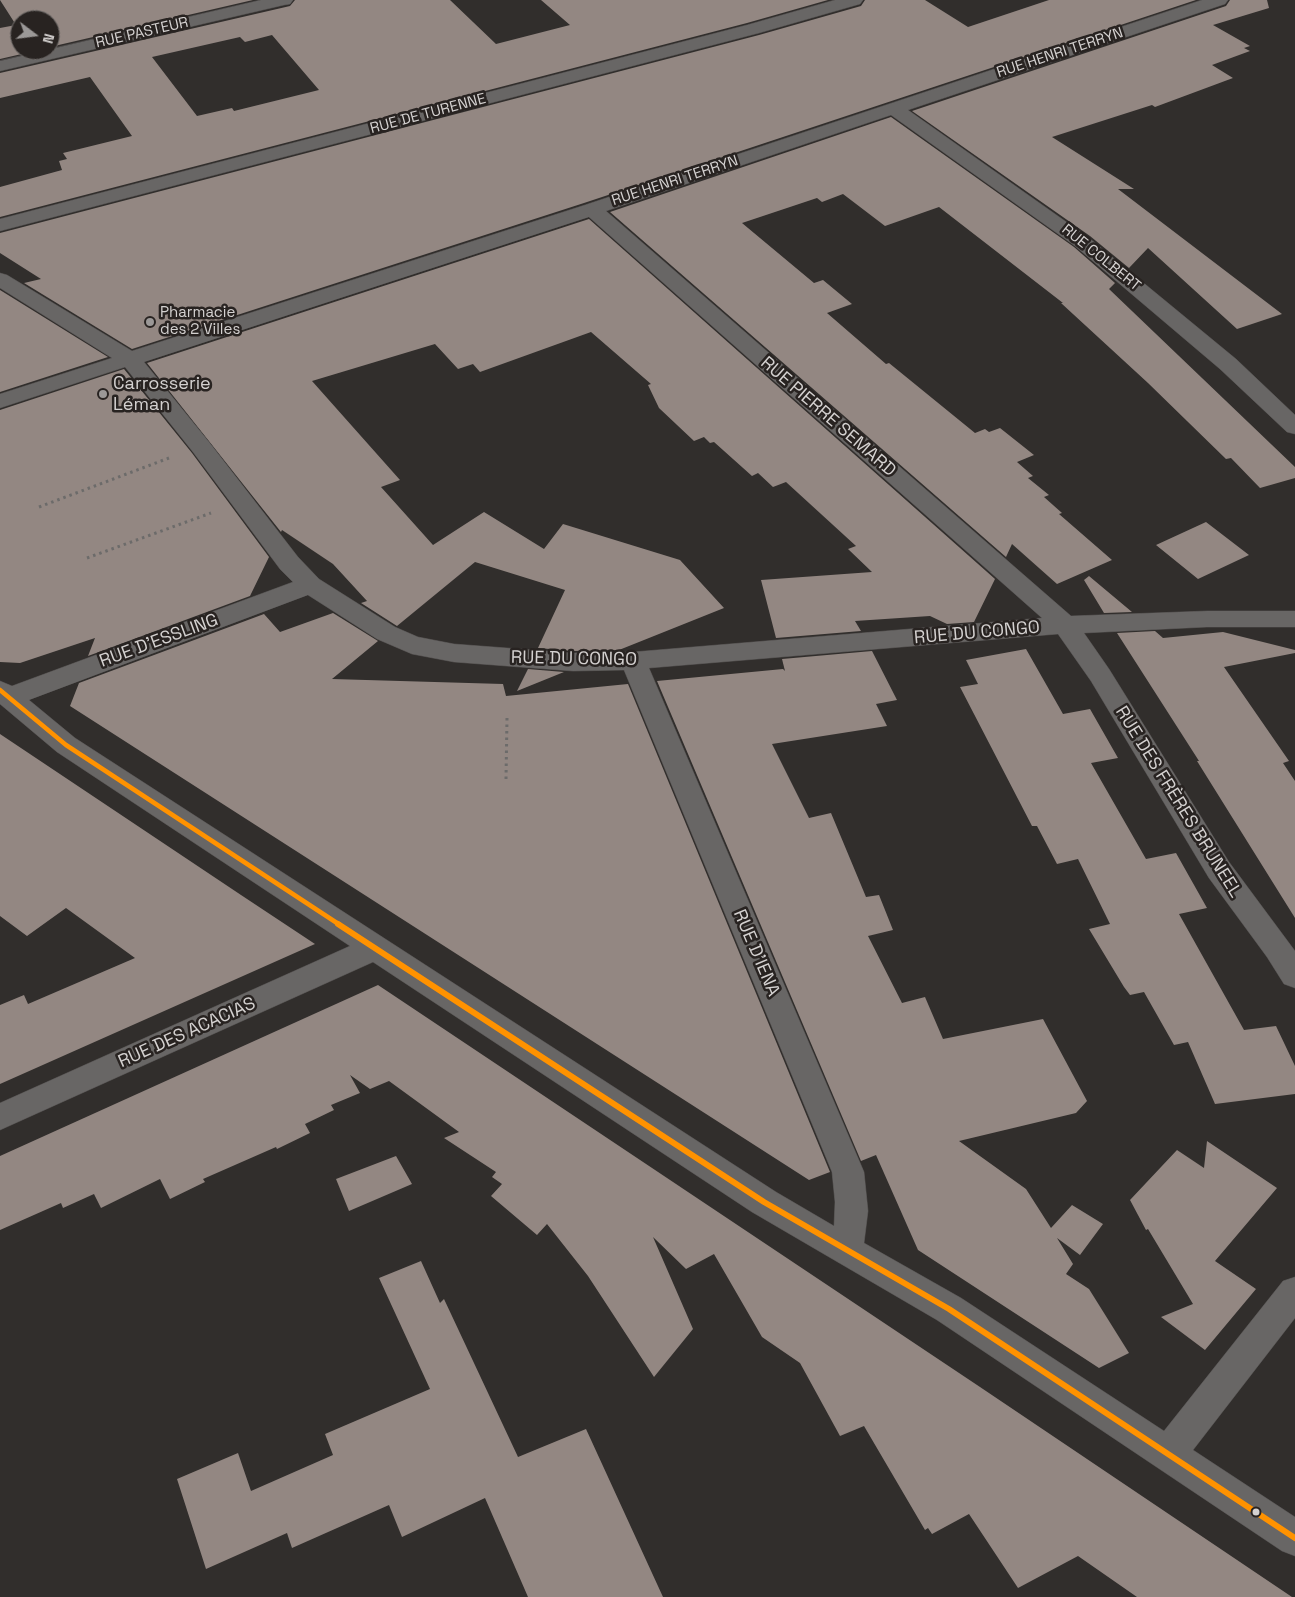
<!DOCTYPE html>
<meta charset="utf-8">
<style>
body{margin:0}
#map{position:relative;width:1295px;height:1597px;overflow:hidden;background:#312e2c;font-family:"Space Grotesk",sans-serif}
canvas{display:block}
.north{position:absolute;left:10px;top:10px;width:50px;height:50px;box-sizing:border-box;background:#282321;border:1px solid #6d6967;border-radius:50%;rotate:105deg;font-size:14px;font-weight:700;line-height:20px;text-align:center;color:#d4d1d0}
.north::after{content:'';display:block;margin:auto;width:18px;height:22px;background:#9b9897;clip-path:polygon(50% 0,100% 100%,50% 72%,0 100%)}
</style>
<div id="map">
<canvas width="1295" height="1597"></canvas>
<div class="north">N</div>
</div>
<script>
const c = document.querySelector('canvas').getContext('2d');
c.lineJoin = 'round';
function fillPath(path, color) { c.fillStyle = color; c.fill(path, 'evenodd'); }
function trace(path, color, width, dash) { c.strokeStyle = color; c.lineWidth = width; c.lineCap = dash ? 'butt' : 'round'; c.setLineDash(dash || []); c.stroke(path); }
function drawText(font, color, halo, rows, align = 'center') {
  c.font = font + ' "Space Grotesk",sans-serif'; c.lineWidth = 5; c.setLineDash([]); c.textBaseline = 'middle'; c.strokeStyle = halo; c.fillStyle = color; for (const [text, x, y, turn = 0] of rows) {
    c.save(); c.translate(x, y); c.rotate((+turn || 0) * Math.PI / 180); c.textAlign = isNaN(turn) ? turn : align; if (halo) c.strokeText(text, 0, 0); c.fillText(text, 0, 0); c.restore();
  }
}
fillPath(new Path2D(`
 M0,0H253L50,47V20H20V50H39L0,59V28L16,25Z
 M295,0H450L496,44L570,25L541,0H828L747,23L0,217V187L62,170L59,161L67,159L63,153L132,136L90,77L0,98V73L290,6ZM272,35L319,90L234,111L232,108L197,116L152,57L240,37L245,42Z
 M865,0H925L968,27L1049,0H1196L584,203L132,349L24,283L41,279L0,253V233L759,35L861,6Z
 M1230,0H1267L1269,8L1213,25L1250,46L1244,48L1250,51L1212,65L1233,78L1155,107L1152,105L1052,137L1134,189H1118L1282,314L1237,329L1148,248L1129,268L1090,236L912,111L1226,6Z
 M891,117L1074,247L1115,283L1109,289L1295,467V478L1260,488L1231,458L1226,459L1148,383L1061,303H1063L939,207L885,226L843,194L822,202L817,198L742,223L814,283L823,280L852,304L827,313L886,364L889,363L975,433L985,429L989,432L1000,428L1034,455L1017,462L1033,476L1028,478L1049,495L1044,497L1062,513L1059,514L1112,560L1057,584L1012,544L1006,557L610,212Z
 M589,219L995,579L974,622L947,624L930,616L855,621L861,631L776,638L761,580L872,572L848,549L856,546L786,482L773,487L758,473L752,476L714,442L710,443L704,437L694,441L659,408L648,385L651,384L591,332L480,372L473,364L458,369L435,344L312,381L400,480L381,487L433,545L484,512L544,549L563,524L680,560L724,608L619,650L573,651L538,648L565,590L475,562L397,626L361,603L367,601L333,564L282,530L281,532L147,363Z
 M0,290L108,357L0,392Z
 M124,369L192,453L269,557L250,596L88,656L95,638L20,663L0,662V410Z
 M1206,522L1249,555L1198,579L1156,545Z
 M1089,576L1132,612L1104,613L1084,580Z
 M333,613L378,641L332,679L503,684L506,696L628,684L830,1172L809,1180L70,706L79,683L264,614L280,632Z
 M1155,631L1163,638L1223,632L1295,650V653L1224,667L1289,761L1283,763L1295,781V918L1197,761H1199L1117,633Z
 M1026,649L1063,714L1090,709L1118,758L1091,763L1146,859L1176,853L1207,908L1179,914L1244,1030L1276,1026L1295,1066V1094L1215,1104L1188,1042L1174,1045L1144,992L1130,995L1124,987L1089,929L1110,924L1078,859L1057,864L1037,826H1032L960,687L978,684L966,660Z
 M872,651L897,700L876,704L887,726L772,744L809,818L831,813L866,897L879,895L893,930L868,936L902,1003L925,997L943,1039L1043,1019L1080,1088L1087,1101L1076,1113L959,1141L1026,1189L1051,1228L1072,1205L1103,1224L1080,1255L1057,1238L1073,1264L1066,1274L1089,1289L1129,1353L1099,1368L918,1250L876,1155L861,1161L657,681L783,669L785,671L782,659Z
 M528,669L564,672L517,691Z
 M0,734L241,895L315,944L0,1084V1005L24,995L28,1004L135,958L66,908L27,936L0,916Z
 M378,985L983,1389L1292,1597H1137L1078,1556L1018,1588L969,1514L932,1534L928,1528L925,1530L864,1426L840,1436L800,1363L762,1337L714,1254L686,1269L653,1237L693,1329L654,1377L588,1276L547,1224L537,1235L491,1196L502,1184L492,1177L496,1172L444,1138L459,1132L389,1081L370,1089L350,1075L360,1093L331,1105L334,1110L305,1124L310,1133L277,1149L276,1147L203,1179L205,1182L170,1199L160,1179L101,1208L94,1194L63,1208L61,1203L0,1230V1156Z
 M1207,1141L1277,1188L1215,1261L1256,1289L1205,1350L1161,1317L1193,1304L1148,1229L1146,1230L1130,1200L1177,1150L1204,1168Z
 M396,1156L412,1184L349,1211L336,1179Z
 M421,1261L440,1303L444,1299L518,1457L586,1429L663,1597H528L485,1498L402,1537L389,1505L292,1548L287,1533L206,1569L177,1479L238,1453L251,1491L333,1455L325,1434L430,1389L379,1278Z`), '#938782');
const minor = new Path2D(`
 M261,0H293L290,4L284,5L0,71V61Z
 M835,0H863L860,4L759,33L0,231V219L747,25Z
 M1202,0H1228L1225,4L908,110L1089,238L1236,359L1295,415V434L1287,432L1220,369L1075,246L891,115L606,211L1071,616L1207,611H1295V627H1207L1084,633L1109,669L1229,862L1295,951V988L1284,984L1267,957L1209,878L1091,681L1058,634L649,668L864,1172L868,1211L864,1243L961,1298L1164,1431L1283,1281L1295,1277V1318L1193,1450L1295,1517V1556L1282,1551L937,1320L752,1212L373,962L0,1130V1103L350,946L57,752L0,704V681L12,686L293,582L280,569L193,452L125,367L0,408V394L112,358L0,288V273L7,275L132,351L585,205ZM589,217L1042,618L633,652L573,653L454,644L418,637L395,627L319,579L298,557L209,442L144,362ZM308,595L377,639L412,654L454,662L573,671L624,670L832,1172L835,1202L834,1226L776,1192L75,738L29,700Z`);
trace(minor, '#4e4b4a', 1);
trace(new Path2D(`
 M39,507L169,458
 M87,558L211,513
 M506,779L507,718`), '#6c6b6a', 3, [2.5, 4]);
fillPath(minor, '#686665');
trace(new Path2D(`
 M0,690L66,745L340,925`), '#ff9200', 4.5);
trace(new Path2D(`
 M338,924L764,1202L949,1309L1295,1538`), '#ff9200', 6);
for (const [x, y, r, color] of [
 [150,322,5,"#9b9897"],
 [103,394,5,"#9b9897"],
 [1256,1512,4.5,"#d4d1d0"]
]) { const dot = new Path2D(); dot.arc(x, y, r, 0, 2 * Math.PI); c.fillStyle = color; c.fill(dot); trace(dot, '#282321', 2); }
drawText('15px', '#d4d1d0', '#282321', [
 ["RUE PASTEUR",142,33,-13],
 ["RUE HENRI TERRYN",1060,53,-18],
 ["RUE DE TURENNE",428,114,-15],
 ["RUE HENRI TERRYN",675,181,-18],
 ["RUE COLBERT",1101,258,39]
]);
drawText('15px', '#d4d1d0', '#282321', [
 ["Pharmacie",160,313],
 ["des 2 Villes",160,330]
], 'left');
drawText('18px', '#d4d1d0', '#282321', [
 ["Carrosserie",113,384],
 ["Léman",113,405]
], 'left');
drawText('18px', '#d4d1d0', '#282321', [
 ["RUE PIERRE SEMARD",828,417,41],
 ["RUE DU CONGO",977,633,-5],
 ["RUE D'ESSLING",159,641,-20],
 ["RUE DU CONGO",574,659,1],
 ["RUE DES FRÈRES BRUNEEL",1178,802,58],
 ["RUE D'IENA",756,953,67],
 ["RUE DES ACACIAS",187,1033,-24]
]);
</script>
